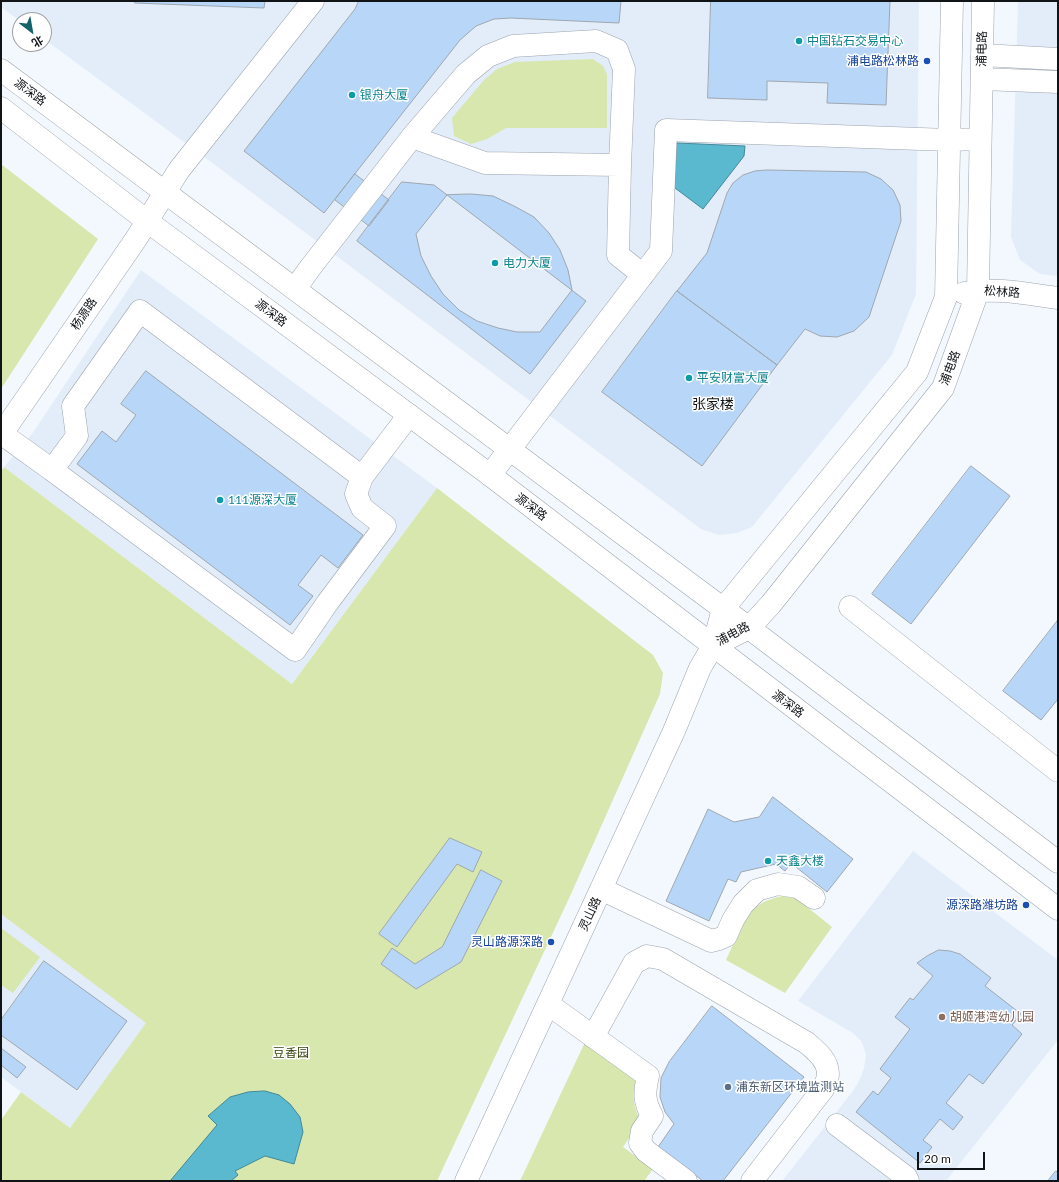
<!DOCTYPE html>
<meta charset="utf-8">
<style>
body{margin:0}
#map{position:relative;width:1059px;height:1182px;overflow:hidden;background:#f3f8fe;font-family:Lato,"Noto Sans SC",sans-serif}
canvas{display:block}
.frame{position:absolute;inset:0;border:2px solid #111417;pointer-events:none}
.north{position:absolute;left:12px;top:12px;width:40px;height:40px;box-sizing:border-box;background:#fff;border:1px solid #a0a1a2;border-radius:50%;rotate:149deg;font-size:11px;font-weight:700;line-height:16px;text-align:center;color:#111417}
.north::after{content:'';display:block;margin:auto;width:14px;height:18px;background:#14636a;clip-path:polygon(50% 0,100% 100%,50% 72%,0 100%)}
.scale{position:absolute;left:917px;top:1152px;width:68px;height:18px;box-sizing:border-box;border:2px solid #111417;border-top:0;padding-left:5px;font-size:12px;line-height:14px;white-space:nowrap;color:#111417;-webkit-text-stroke:3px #fff;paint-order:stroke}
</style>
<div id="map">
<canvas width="1059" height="1182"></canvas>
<div class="frame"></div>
<div class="north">北</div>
<div class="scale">20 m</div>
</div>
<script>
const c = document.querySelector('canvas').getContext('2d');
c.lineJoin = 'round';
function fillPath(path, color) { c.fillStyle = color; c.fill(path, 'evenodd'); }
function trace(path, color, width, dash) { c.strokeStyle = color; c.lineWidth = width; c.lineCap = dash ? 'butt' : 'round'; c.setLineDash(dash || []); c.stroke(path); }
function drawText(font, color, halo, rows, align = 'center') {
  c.font = font + ' Lato,"Noto Sans SC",sans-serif'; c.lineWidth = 3; c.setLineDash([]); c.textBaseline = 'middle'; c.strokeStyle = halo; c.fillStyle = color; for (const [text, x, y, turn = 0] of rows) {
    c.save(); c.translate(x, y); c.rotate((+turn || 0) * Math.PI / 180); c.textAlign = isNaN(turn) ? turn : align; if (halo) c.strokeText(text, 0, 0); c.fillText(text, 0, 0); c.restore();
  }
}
fillPath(new Path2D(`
 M1,1H919L916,294L892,355L752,527L737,533L719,535L701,529L215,165L44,39V20H20V21L1,7Z
 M1018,1H1058V276L1040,274L1020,260L1011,237Z
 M141,270L437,488L292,684L4,467L32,434Z
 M913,851L1058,960V1040L946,1181H782L853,1091L860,1079L864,1068L866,1055L862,1042L853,1033L798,1001Z
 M1,914L147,1023L70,1128L1,1077Z`), '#e2edf9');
fillPath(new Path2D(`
 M593,59L603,66L607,74V128H506L487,139L471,144L454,136L452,118L484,80L497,69L515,62Z
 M1,164L98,239L1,389Z
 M4,467L292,684L437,488L653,655L663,673L660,694L571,894L437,1181H1V1120L21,1092L70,1128L146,1023L1,914V471Z
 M782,896L796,898L832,927L785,993L726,960C734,944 743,914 759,905C766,900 774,898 782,896Z
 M1,928L40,957L13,993L1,985Z
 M585,1042L636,1080C632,1096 633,1106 641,1121L623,1147L653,1169L644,1181H520Z`), '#d7e7ae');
const water = new Path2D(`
 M677,143L745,146L744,156L703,209L675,188Z
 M265,1091L279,1095L290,1104L300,1117L303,1132L294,1164L265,1156L235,1171L238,1175L231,1181H170L217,1125L208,1116L230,1097L248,1092Z`);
fillPath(water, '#5ab9cf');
trace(water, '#448898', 1);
const building = new Path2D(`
 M135,1H265L264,8L135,3Z
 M359,1H621L619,23L511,18L494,19L476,26L460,40L324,213L244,151L355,9Z
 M711,1H890L886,105L827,103L828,83L767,81V100L708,98Z
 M767,170L866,172L881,179L893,190L900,205L901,221L869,317L854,331L837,337L820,336L805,329L777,365L677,291L707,253L727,193L733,183L743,175L755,171Z
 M355,174L389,200L369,226L335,200Z
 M402,182L434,185L586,301L530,374L357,241Z
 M471,194L493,196L514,206L534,217L549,233L560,250L568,270L572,290L540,332H517L498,328L477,321L459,310L443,294L431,276L421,256L416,234L447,195Z
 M677,291L777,365L702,466L602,392Z
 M146,371L363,535L338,568L321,555L298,585L313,596L290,625L77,464L102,431L116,442L136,415L121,404Z
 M971,466L1010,496L911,624L872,594Z
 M1058,620V699L1041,720L1003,691Z
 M773,797L853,859L827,892L791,863L785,871L776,864L741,872L736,882L728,879L709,921L666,901L708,809L734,822L759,817Z
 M450,838L482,852L473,872L457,864L397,947L379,934Z
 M481,870L502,881L461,962L416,989L381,964L392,948L415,964L442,947Z
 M939,950L950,951L960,954L991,978L985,986L1021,1014L1012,1025L1022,1034L983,1084L969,1074L946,1103L963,1117L953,1130L940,1119L923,1140L932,1147L920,1163L856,1112L873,1091L878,1095L891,1078L880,1069L910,1029L895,1017L910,998L913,1000L933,976L917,963L927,956Z
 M44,961L127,1021L77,1090L1,1035V1020Z
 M712,1006L804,1077L723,1181H703L658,1147L674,1124L665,1112L660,1097L661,1078L669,1062Z
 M1,1048L26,1067L17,1078L1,1065Z
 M1056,1171L1058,1173V1181H1048Z`);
fillPath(building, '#b8d7f8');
trace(building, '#9fa7b0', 1);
const minor = new Path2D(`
 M982,55L1058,59
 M982,79L1058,82
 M620,165L618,255L643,275
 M295,289L310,268L412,137L485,163L620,165L624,69L617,50L596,41L513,46L488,56L466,74L412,137
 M964,293C995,287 1027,294 1058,298
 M2,434L52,470
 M1,435L136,239L179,170L313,1
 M490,475L661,251L666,130L949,140L980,139
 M362,477L140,311L73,406L77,436L52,470L295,650L328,602L385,526L362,508L356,494L362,477L409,415
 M850,607L1058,771
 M713,646L749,628L771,604L943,388L978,291L983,1
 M601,889L711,941L719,939L726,936L733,920L743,904L757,890L778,884L798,887L814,898
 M548,1004L648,1076C644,1093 644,1101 652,1116L642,1131L640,1143L646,1151L686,1181
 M593,1037L634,963L647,956L663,959L807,1043C816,1051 828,1060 828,1074C828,1079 825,1085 823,1089L752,1181
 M837,1125L906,1177L908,1181
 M466,1181L674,731L700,668L713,646L723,609L917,372L946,297L952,1`);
const major = new Path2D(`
 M1,70L749,628L1058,862
 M1,108L147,221L490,475L1058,909`);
trace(minor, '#9ca4ad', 23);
trace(major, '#9ca4ad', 23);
trace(minor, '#fff', 22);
trace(major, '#fff', 22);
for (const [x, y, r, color] of [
 [799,41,4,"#0f9aa8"],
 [927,61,4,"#1a4fb4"],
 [352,95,4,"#0f9aa8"],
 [495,263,4,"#0f9aa8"],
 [689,378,4,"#0f9aa8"],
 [220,500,4,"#0f9aa8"],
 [768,861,4,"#0f9aa8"],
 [1026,905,4,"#1a4fb4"],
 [551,942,4,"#1a4fb4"],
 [942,1017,4,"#8d6e63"],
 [728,1087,4,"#5c6f8a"]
]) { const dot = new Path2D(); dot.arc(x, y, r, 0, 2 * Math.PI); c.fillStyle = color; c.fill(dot); trace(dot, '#fff', 1.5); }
drawText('12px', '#0d838f', '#fff', [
 ["中国钻石交易中心",807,41],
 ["银舟大厦",360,95],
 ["电力大厦",503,263],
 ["平安财富大厦",697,378],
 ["111源深大厦",228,500],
 ["天鑫大楼",776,861]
], 'left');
drawText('12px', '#111417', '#fff', [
 ["浦电路",982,49,-89],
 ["源深路",30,92,37],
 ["松林路",1002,292,4],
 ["源深路",271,313,37],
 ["杨源路",84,314,-56],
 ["浦电路",950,368,-69],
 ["源深路",531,507,37],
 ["浦电路",733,634,-28],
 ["源深路",788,704,37],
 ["灵山路",590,914,-65]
]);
drawText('12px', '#164399', '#fff', [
 ["浦电路松林路",919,61],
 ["源深路潍坊路",1018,905],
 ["灵山路源深路",543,942]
], 'right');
drawText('12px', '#785e54', '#fff', [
 ["胡姬港湾幼儿园",950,1017]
], 'left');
drawText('12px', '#36410c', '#fff', [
 ["豆香园",291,1053]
]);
drawText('12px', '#4e5e75', '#fff', [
 ["浦东新区环境监测站",736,1087]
], 'left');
drawText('14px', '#111417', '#fff', [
 ["张家楼",713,404]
]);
</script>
